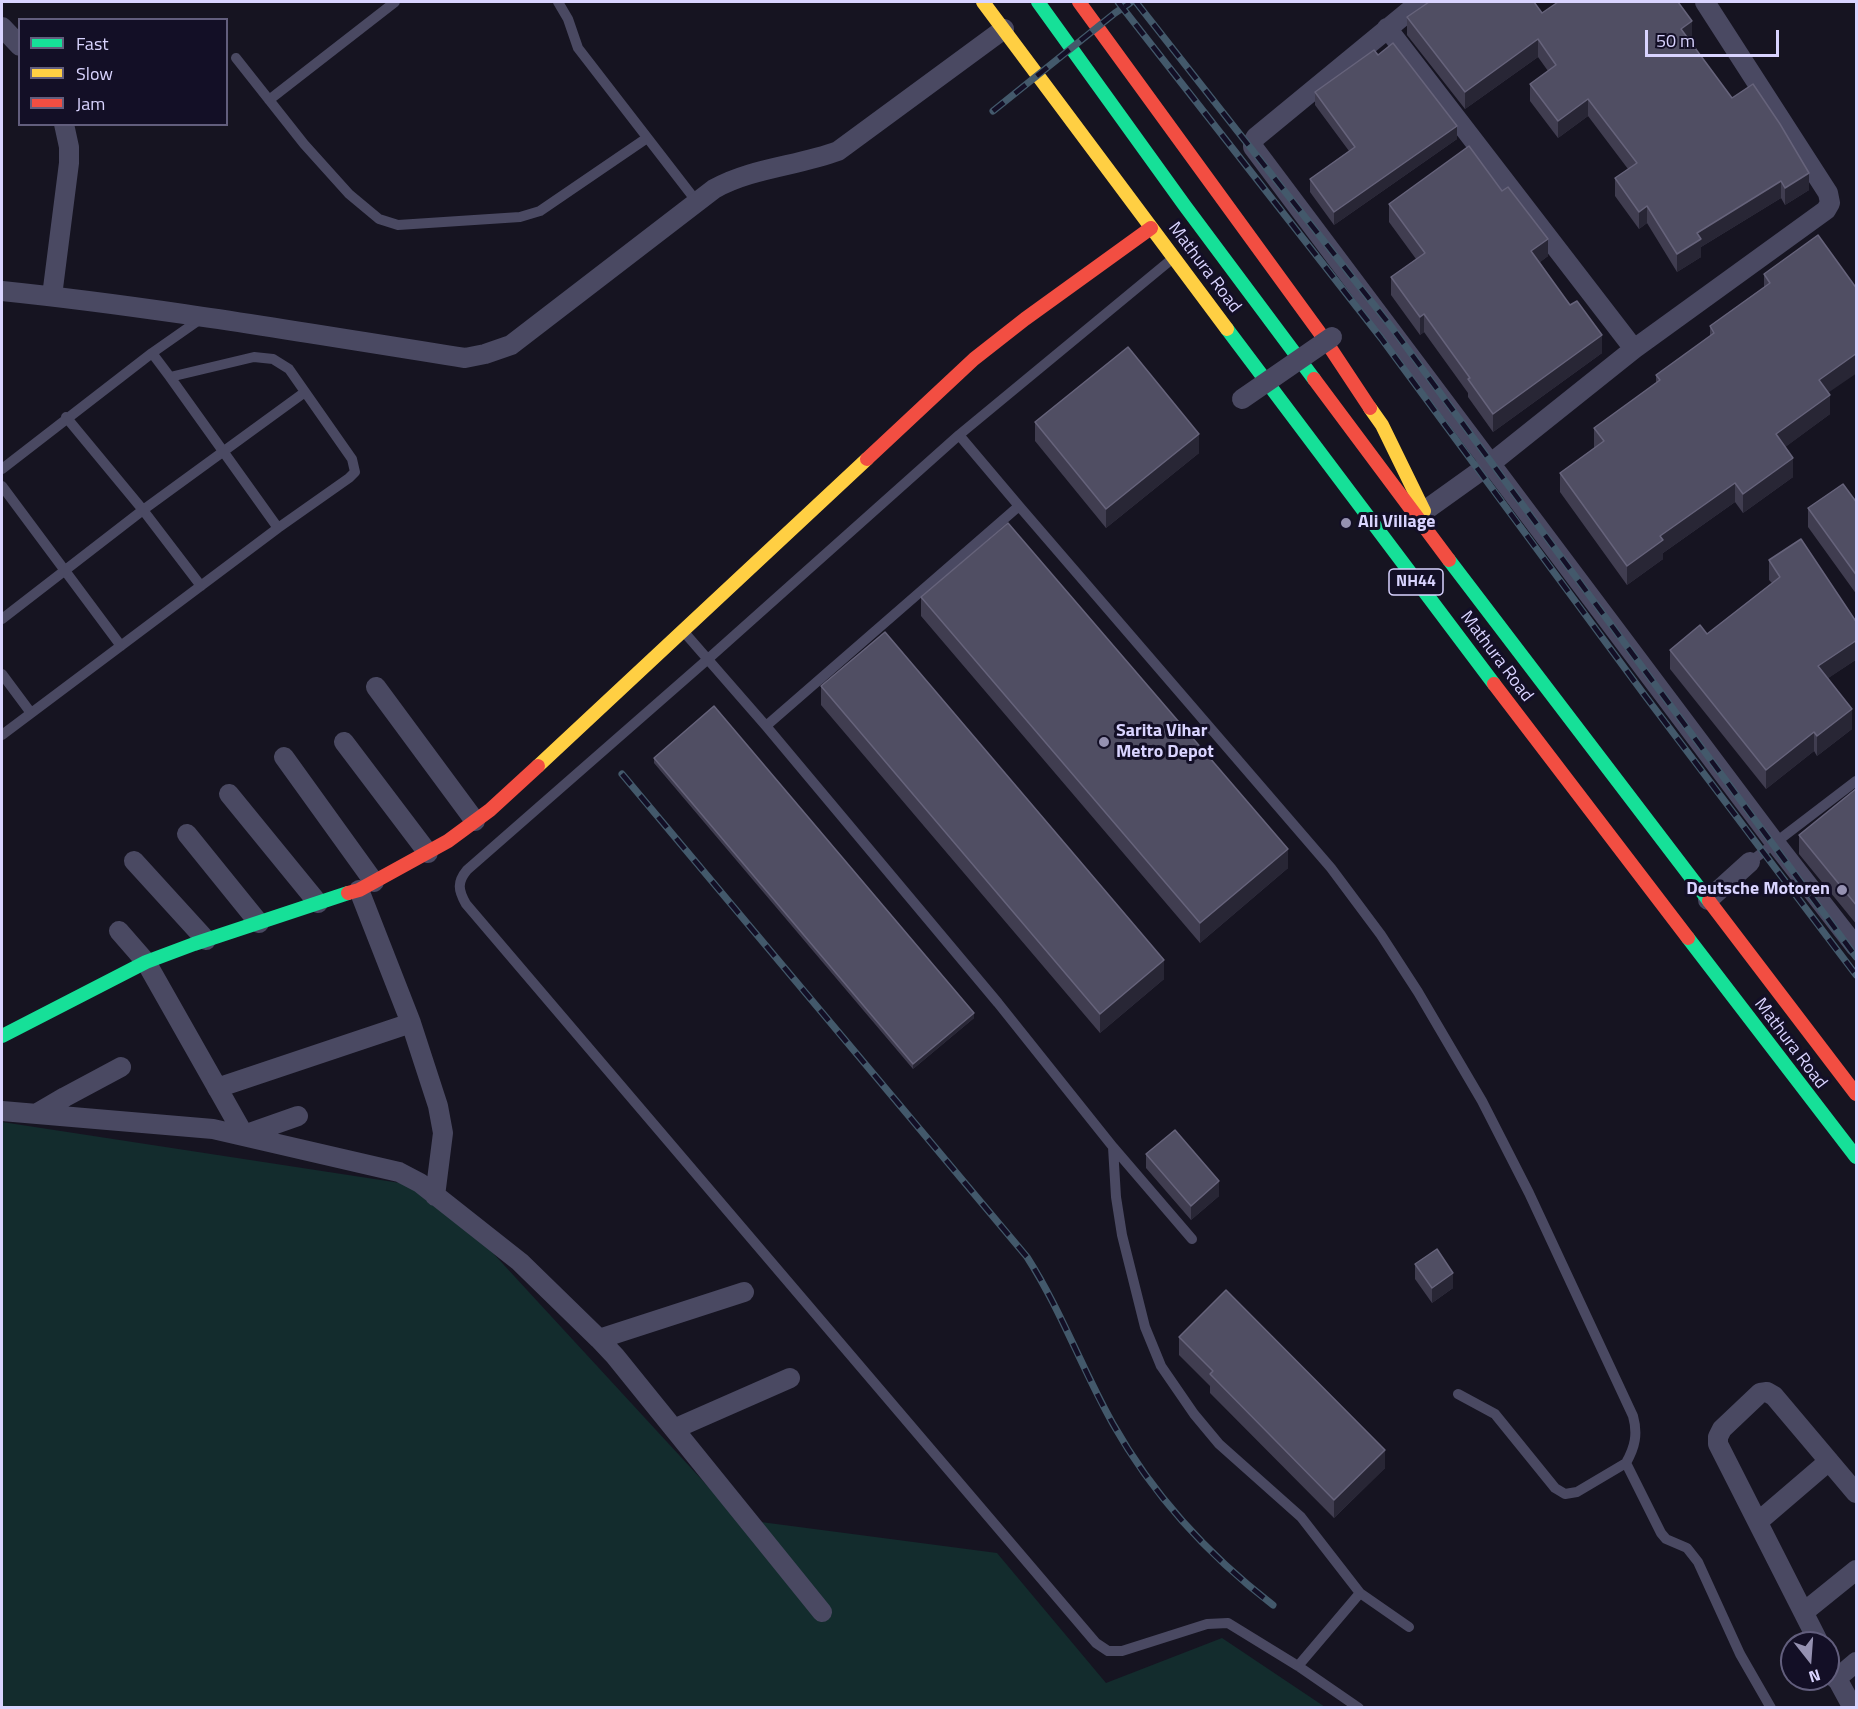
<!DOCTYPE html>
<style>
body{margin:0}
#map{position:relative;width:1858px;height:1709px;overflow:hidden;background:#161421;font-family:"Titillium Web",sans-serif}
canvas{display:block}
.frame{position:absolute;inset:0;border:3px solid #d9d4ff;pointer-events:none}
.legend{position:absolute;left:18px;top:18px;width:210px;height:108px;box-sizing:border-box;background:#130f26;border:2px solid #625e7d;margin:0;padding:8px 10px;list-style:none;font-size:18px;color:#d9d4ff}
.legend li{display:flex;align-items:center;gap:12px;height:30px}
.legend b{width:30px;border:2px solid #625e7d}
.north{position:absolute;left:1780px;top:1631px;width:60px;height:60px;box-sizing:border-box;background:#130f26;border:2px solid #625e7d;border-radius:50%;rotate:163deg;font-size:16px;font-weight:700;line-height:24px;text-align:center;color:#d9d4ff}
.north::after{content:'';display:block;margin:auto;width:21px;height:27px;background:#9591b1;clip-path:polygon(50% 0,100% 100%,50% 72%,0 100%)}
.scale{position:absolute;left:1645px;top:30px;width:134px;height:27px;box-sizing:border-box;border:3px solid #d9d4ff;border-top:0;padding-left:8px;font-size:18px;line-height:21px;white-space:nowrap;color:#d9d4ff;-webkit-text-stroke:4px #130f26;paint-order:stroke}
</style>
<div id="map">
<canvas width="1858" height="1709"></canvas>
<div class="frame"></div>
<ul class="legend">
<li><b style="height:8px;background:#16e098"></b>Fast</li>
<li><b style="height:8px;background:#ffcf43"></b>Slow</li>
<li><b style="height:8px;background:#f24e42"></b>Jam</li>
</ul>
<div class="north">N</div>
<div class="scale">50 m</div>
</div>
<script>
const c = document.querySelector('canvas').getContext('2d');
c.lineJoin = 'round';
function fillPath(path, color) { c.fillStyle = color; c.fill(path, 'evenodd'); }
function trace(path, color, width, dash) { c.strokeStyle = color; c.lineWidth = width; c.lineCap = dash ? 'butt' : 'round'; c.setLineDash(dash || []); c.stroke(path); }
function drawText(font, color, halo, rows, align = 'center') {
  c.font = font + ' "Titillium Web",sans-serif'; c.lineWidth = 6; c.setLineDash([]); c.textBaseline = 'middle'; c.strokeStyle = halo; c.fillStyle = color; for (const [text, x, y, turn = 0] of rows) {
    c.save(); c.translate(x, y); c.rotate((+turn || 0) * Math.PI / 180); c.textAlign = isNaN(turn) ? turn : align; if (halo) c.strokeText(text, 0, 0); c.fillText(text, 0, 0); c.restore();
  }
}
fillPath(new Path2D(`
 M2,1122L433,1188L738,1519L997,1553L1106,1683L1222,1638L1325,1707H2Z`), '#132c2d');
trace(new Path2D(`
 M558,2L568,19L578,48L697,202
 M236,58L304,144L349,194L379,219L398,225L520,217L540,211L647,138
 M269,100L395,2
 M1172,259L959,435L708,659L467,870C457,882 458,890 466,904L1096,1643L1108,1651H1122L1207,1624L1228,1623L1298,1666L1359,1708
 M170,377L278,528
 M66,417L143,510L201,586
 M2,469L152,353L202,318
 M2,486L121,646
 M1019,506L1331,868L1381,935L1418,992L1482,1101L1529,1193L1633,1416C1638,1434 1635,1447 1626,1463L1661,1533L1666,1539L1687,1548L1698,1562L1740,1654L1771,1708
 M2,619L143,510L305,392
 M684,632L766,726L998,1003L1113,1147L1116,1197L1122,1235L1145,1327L1161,1366L1194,1414L1219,1444L1301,1517L1360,1593L1409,1627
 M2,674L31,713
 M766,726L1019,506L959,435
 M2,735L278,528L349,478L355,472L352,459L289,369L273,359L254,357L170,377L152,353
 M1750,862L1856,781
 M1113,1147L1192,1239
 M1458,1394L1495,1414L1555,1488L1565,1494L1577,1492L1626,1463
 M1298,1666L1360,1593`), '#4a4962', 10);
trace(new Path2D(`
 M1420,2L1256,137L1253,142V147L1776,844L1856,947
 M2,27L20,46
 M1387,28L1634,349
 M2,291C157,307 311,334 465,358L485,354L511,345L714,189C751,168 798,166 838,151L1004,29
 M52,296L69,163V147L64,124
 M1416,517L1490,464L1634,349L1826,210L1830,203L1828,193L1705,2
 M376,687L475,821
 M344,742L428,853
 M284,757L374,882
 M229,794L318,903
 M187,834L259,923
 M134,861L206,940
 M359,890L411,1023L438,1106L443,1133L435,1196
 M1708,900L1750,862
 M119,931L146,962L244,1135L298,1116
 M217,1088L411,1023
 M2,1111L213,1129L399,1172L420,1183L520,1262L599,1339L615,1356L822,1612
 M36,1114L65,1097L121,1067
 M599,1339L744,1292
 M674,1429L790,1378
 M1759,1521L1829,1461
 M1804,1612L1856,1570
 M1819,1643L1718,1444V1437L1722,1429L1760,1393L1767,1392L1774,1396L1856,1493
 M1828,1662L1853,1708
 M1836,1679L1856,1662`), '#4a4962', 20);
trace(new Path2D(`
 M1038,2L1185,206L1314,379
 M1227,329L1494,684
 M1449,560L1709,901
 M1688,938L1856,1157
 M2,1036L146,962L194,944L348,893`), '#16e098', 14);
trace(new Path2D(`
 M983,2L1227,329
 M1370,408L1382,425L1424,511
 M538,766L867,459`), '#ffcf43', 14);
trace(new Path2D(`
 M1079,2L1325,340L1370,408
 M1314,379L1449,560
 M867,459L974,359L1025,319L1151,228
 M1494,684L1688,938
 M348,893L359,890L448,841L490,810L538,766
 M1709,901L1856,1094`), '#f24e42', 14);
const rail = new Path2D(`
 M1118,2L1381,338L1646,697L1856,975
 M1136,2L1393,329L1856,957
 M993,111L1115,13L1130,3
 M622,774L1027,1257C1061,1310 1082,1369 1113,1424C1153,1495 1208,1555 1273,1605`);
trace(rail, '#43596b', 7);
trace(rail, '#130f26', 4.5, [14]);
trace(new Path2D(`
 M1242,399L1332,337`), '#4a4962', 20);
fillPath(new Path2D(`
 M1542,13L1692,38L1689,41L1732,98L1809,190L1785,205L1781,198L1701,247V257L1677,272L1647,223L1639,229L1615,196V178L1628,169L1588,116L1558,138L1530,101V84L1548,71L1538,57L1465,109L1407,35V17Z
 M1378,55L1457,139L1334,225L1310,192V179L1349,151L1315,105V92Z
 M1389,204L1548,256L1540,262L1602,353L1493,432L1468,397V393L1424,332L1420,335L1391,295V277L1416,259L1389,222Z
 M1818,235L1830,414L1785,447L1793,477L1743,513L1735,502L1663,553V559L1627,585L1560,492V473L1594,448V428L1656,383V375L1710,336V326L1764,287V274Z
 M1035,422L1199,453L1106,528L1035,441Z
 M1857,503V595L1808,527V508Z
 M1769,560L1857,623V659L1828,678L1852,729L1817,756L1814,751L1766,789L1670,669V650L1707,634L1772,583L1769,580Z
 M921,597L1288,868L1200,943L921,616Z
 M821,686L1164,979L1100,1033L821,705Z
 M654,758L974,1018L913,1069L654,763Z
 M1857,788V925L1799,854V835Z
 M1146,1154L1219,1196L1191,1220L1146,1168Z
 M1415,1264L1453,1288L1432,1303L1415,1279Z
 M1179,1337L1385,1468L1334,1518L1210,1393V1386L1179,1355Z`), '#403d50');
fillPath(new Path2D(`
 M1692,21V38L1681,47V29Z
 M1538,39V57L1465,109V92Z
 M1588,99V116L1558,138V121Z
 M1457,126V139L1334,225V212Z
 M1809,173V190L1785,205V188Z
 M1781,181V198L1701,247V257L1677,272V254L1697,233Z
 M1647,206V223L1639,229V212Z
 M1548,239V256L1531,269V251Z
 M1424,314V332L1420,335V317Z
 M1602,335V353L1493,432V414Z
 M1857,353V373L1819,399V380Z
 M1830,395V414L1776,454V434Z
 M1199,434V453L1106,528V509Z
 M1793,458V477L1743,513V494Z
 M1735,483V502L1663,553V559L1627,585V566L1660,536Z
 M1857,640V659L1818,685V666Z
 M1852,709V729L1817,756V736Z
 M1814,732V751L1766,789V770Z
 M1288,849V868L1200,943V923Z
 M1164,960V979L1100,1033V1014Z
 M974,1013V1018L913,1069V1064Z
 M1219,1181V1196L1191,1220V1206Z
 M1453,1273V1288L1432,1303V1288Z
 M1385,1450V1468L1334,1518V1500Z`), '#282635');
const building = new Path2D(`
 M1429,2H1534L1542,13L1558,2H1678L1692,21L1681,29L1732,98L1753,84L1780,124L1809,173L1785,188L1781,181L1697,233L1701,239L1677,254L1647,206L1639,212L1615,178L1637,163L1588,99L1558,121L1530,84L1556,65L1538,39L1465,92L1407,17Z
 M1393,43L1457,126L1334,212L1310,179L1355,147L1315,92L1374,50L1378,55Z
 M1469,146L1502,191L1508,187L1548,239L1531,251L1570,305L1577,301L1602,335L1493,414L1468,379L1470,378L1424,314L1420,317L1391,277L1425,253L1389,204Z
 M1818,235L1857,289V353L1819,380L1830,395L1776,434L1793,458L1743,494L1735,483L1660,536L1663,540L1627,566L1560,473L1604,441L1594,428L1660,380L1656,375L1714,333L1710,326L1770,283L1764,274Z
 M1128,347L1199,434L1106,509L1035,422Z
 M1843,484L1857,503V576L1808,508Z
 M1008,523L1288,849L1200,923L921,597Z
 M1801,539L1857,623V640L1818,666L1852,709L1817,736L1814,732L1766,770L1670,650L1700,625L1707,634L1780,577L1769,560Z
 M885,632L1164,960L1100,1014L821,686Z
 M714,706L974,1013L913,1064L654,758Z
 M1857,788V906L1799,835Z
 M1175,1130L1219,1181L1191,1206L1146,1154Z
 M1437,1249L1453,1273L1432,1288L1415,1264Z
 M1226,1290L1385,1450L1334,1500L1210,1374L1213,1371L1179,1337Z`);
fillPath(building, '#504e63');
trace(building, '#66637b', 1.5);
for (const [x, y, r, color] of [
 [1346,523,6,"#9591b1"],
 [1104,742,6,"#9591b1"],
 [1842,890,6,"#9591b1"]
]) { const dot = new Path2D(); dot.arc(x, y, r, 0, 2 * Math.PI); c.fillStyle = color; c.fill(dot); trace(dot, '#130f26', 2); }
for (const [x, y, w] of [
 [1416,582,54]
]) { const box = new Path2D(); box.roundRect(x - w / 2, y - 13, w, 26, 4.5); c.fillStyle = '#130f26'; c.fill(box); trace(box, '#d9d4ff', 1.5); }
drawText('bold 16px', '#d9d4ff', null, [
 ["NH44",1416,582]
]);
drawText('18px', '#d9d4ff', '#130f26', [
 ["Mathura Road",1204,268,53],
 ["Mathura Road",1496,657,53],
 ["Mathura Road",1790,1044,53]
]);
drawText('bold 18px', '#d9d4ff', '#130f26', [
 ["Ali Village",1358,523],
 ["Sarita Vihar",1116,732],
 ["Metro Depot",1116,753],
 ["Deutsche Motoren",1830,890,"right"]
], 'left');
</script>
